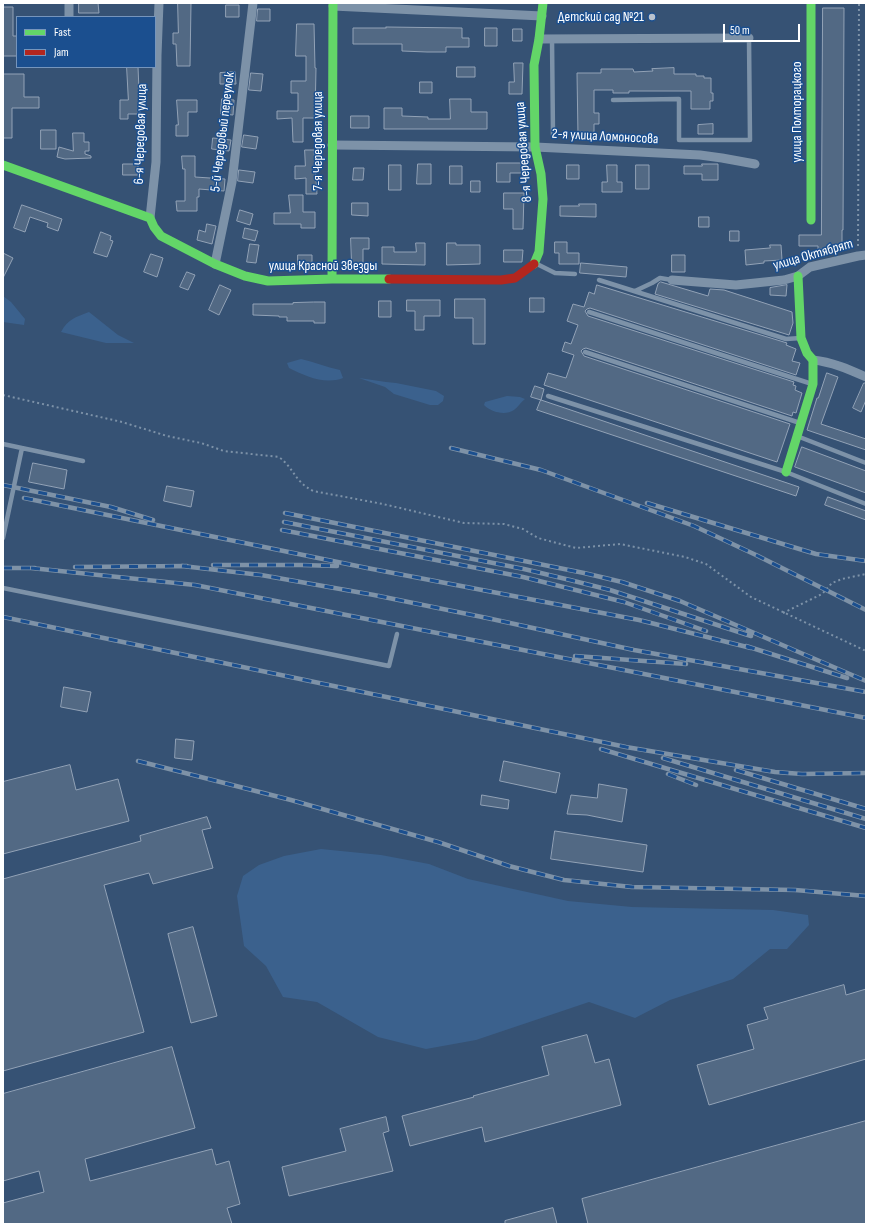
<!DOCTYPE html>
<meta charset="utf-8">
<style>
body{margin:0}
#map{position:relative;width:869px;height:1227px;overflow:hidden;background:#365274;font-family:"Sofia Sans Condensed",sans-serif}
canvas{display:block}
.frame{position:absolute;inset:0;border:4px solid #fff;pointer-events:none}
.legend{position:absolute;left:16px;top:16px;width:140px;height:52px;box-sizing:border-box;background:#1b4f8f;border:1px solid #7695bc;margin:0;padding:5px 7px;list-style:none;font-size:12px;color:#fff}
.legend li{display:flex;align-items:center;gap:8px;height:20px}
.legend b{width:20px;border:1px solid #7695bc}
.scale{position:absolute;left:723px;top:24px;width:77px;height:18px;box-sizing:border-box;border:2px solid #fff;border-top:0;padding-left:5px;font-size:12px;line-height:14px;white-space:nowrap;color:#fff;-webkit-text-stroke:3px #1b4f8f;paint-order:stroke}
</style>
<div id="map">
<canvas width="869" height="1227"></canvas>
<div class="frame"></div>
<ul class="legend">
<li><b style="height:5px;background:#63d668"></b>Fast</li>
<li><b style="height:5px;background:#b3261e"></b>Jam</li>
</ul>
<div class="scale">50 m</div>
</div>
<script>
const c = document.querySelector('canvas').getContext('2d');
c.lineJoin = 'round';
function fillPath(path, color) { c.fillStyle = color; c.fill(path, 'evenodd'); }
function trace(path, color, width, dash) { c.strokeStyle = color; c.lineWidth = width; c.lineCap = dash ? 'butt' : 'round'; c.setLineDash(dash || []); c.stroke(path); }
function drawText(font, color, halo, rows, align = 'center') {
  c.font = font + ' "Sofia Sans Condensed",sans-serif'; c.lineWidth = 3; c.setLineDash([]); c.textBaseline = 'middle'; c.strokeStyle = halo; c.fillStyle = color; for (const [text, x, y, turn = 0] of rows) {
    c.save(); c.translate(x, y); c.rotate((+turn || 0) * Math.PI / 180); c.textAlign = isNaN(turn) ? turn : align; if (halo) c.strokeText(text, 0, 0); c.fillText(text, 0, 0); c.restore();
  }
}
fillPath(new Path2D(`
 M3,296L11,302L25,319L24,325L3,322Z
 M89,312L118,335L134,343H106L61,332C68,319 76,317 89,312Z
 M301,359C314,362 326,367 340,370L343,378C325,385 305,376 289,368L287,363Z
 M359,378L386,382L396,383L436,391L444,396L443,401L438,405H430L394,394L385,387Z
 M507,396L520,397L525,399C521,402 518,407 514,410C505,416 491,412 484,405L485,402Z
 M321,849L381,855L429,864L468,879L568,901L632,907L773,910L808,915L809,925L787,949H770L733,979L670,1000L635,1018L589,1002L476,1040L426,1049L378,1037L317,1002L283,997L266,966L244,946L237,896L243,876L259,865L284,856Z`), '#3b618d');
const building = new Path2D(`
 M79,3H98L99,13H79Z
 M178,3H191L190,66H177L176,44H173V33H178Z
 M226,5H239V17H226Z
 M3,7H13V36H17V56H3Z
 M823,8H844L843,230H842V250L818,249V246H799V235H821Z
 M258,9H270V21H257Z
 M297,24H314L315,68H316L315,118H303V142H293L292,118L277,119V111H298V93H291V81H306V56H296Z
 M386,27L462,28V38H469V47H446V52H427L402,51V44H353V28H386Z
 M485,28H497V46H485Z
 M513,29H522V41H513Z
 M514,63H523L522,94H509V82H514Z
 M127,67H138L140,114H128V119H120V100H128Z
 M457,67H475V77H457Z
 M674,68V74H696V76H704V78H711V93H713V101H710V109H691V91H629V93H613V90H594V113H599V124H594V136H578L577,73H601V69H633L634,72L653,71L652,69Z
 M235,72L236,84H220V73Z
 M251,73L263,74L261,91L249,90Z
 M3,74H24V97H39V108H12V138H3Z
 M420,82H432V93H420Z
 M222,99L234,100L233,115L221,114Z
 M450,99H471V112H487V129H384V108H402V116L428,117V119H450Z
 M177,100H197V112H188V136H176V125H178Z
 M351,116H369V128H351Z
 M713,124V134H698V125Z
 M41,130H56V149H41Z
 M73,133H84V142H89V151H85V154L91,156V158L65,159L57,157L59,147L73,151Z
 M244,135L258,137L256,149L242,147Z
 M213,138L231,140L229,151L212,149Z
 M305,150H314L317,194H306V178L295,179V166H305Z
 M182,156H195V177L225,179L224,191L199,189V197H197V211H177L176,201H185V169H183Z
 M497,163H522V173H510V182H497Z
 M123,164H138V175H123Z
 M418,164H431V184H417Z
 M702,164H718V180H702V174H684V166H702Z
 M389,165H401V190H389Z
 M567,165H579V179H567Z
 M607,165H617V182H622V192H602V182H607Z
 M636,165H649V189H636Z
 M450,166H462V184H450Z
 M354,168H364L363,180H353Z
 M239,170L255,172L253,183L238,181Z
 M471,181H480V192H471Z
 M504,193H524L523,229H513V209H504Z
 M289,195H303V212H315V228H301V224H274V213H290Z
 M352,203H368V216L352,215Z
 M579,204H596V217L560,216V206H579Z
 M22,205L62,219L58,231L47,227L48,223L30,217L25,232L14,228Z
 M240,210L253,214L250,225L237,221Z
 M699,217H709V227H699Z
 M207,224L216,226L212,244L197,240L199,230L205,232Z
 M245,228L258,231L255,241L243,238Z
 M730,231H739V241H730Z
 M101,232L111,236L110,240L113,241L107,257L94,253Z
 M351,238H369V249H363V264H352Z
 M555,242H567V253H579V264H559V253H555Z
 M416,243H425V265L382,264V247H394V252H416Z
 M447,243H456V245H480V264L447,265Z
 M250,244L259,245L256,263L247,262Z
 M770,245H781L782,260L764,261V263L746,265L745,250L770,248Z
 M504,250H523L522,262H504Z
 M3,253L13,258L3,278Z
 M151,254L163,258L157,277L144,272Z
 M298,255H312V265H298Z
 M672,255H685V272H672Z
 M581,263L627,267L626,277L580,273Z
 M187,272L195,275L188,290L180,287Z
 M661,282L708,296L710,289L724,290L792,312L793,323L789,335L655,294L658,284Z
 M220,285L231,290L219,315L209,310Z
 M597,285L787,343L786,345L796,349L792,361L800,363L796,375L590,308L587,309L585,311L588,316L794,382L793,385L796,386L795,390L802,393L796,413L793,412L792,416L586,348L583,349L581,351L584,356L790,424L777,462L544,385L548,373L566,378L574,355L562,351L565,342L571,344L578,325L567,321L573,304L584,307L589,292L594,294Z
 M787,285L786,296L770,295V288Z
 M530,298H544V312H530Z
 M455,299H485V344H473V318H455Z
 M407,300H440V316H424V330H415V311H407Z
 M379,301H391V317H379Z
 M314,302H325V323H314V321H287V317H279V316L253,315V304H293V303Z
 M827,373L838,377L821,424L866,439V450L807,430L817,398H818Z
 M864,383H866V400L861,412L853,408Z
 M535,386L544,389L541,400L531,397Z
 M541,400L799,487L796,496L537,410Z
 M802,447L866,471V493L795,467Z
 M33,463L67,470L64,489L29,482Z
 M167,486L194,491L191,507L164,501Z
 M828,497L866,511V520L825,505Z
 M64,687L91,692L87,712L61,707Z
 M176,739L194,741L192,760L175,758Z
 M504,761L560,773L556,793L500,781Z
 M70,765L76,790L118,779L129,821L3,854V782Z
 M599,784L627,789L622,822L587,815L567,814L571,795L597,798Z
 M482,795L509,800L508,809L481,805Z
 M207,817L211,828L202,830L213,868L153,884L149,873L104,885L144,1032L3,1071V879L141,841L140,836Z
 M555,831L647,845L643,872L551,859Z
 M193,927L217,1016L191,1023L168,934Z
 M844,985L846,995L866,989V1059L709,1105L697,1065L754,1049L747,1025L768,1019L764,1008Z
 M587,1035L595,1063L609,1059L621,1105L485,1142L482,1127L410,1146L402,1116L474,1097L473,1096L549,1075L542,1047Z
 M172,1047L195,1128L85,1159L90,1181L212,1149L216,1165L229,1161L240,1204L227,1208L232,1224H3V1203L44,1192L39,1171L3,1181V1094Z
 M386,1117L389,1131L383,1133L393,1171L289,1196L282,1167L346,1151L340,1129Z
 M866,1121V1224H588L582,1199Z
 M553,1208L557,1224H505V1221Z`);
fillPath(building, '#526984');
trace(building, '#92a2b6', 1);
trace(new Path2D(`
 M858,246L859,3
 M3,395L122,422L167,436L201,443L224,451L279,457C294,468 294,481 313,491L383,504L464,523L504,524L523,529L538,538L576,548L620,544L685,557L706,564L751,597L866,651
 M783,613L822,594L832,583L842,579L866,574`), '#7d92a8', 2, [2, 3]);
trace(new Path2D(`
 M552,39L553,135
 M613,100L679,99V140H750L749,38
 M535,263L555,273L575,274
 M599,280L786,339L801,338
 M635,291L652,283L660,278L672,280
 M589,312L812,384
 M585,352L800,423
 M548,396L786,472L866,504
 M797,436L866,463
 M3,444L83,461
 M3,538L22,448
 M3,588L389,666L397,634`), '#7d92a8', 4.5);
trace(new Path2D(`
 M333,6L542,16
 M69,17V3
 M539,39L749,38
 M332,145L535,147L700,155L722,158L755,164
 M150,218L156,162L157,55L159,3
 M215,264L232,182L253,3
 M672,280L736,285L784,280L798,276L810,267L858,256L866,255
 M813,360C832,362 848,369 866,377`), '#7d92a8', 9);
trace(new Path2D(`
 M811,3V220
 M3,165L150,218L154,227L161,236L215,264L245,276L268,281L332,279H389
 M534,264L539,252L543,199L541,174L535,147L534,65L539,39L543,3
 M332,279L333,3
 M786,472L813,384V360L807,353L801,338L798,276`), '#63d668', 9);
trace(new Path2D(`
 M389,279L501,280L515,278L534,264`), '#b3261e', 9);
const rail = new Path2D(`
 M451,448L541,470L694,526L756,555L866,610
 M3,485L111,507L153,520
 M24,498L367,568L639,620L751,648
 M647,503L816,554L866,561
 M285,513L584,573L622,582L680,601L866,681
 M284,522L524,569L570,580L610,590L751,636
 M282,530L523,577L624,602L706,631
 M213,565H301L337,566
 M182,566L261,575L374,595L487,618L634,650L866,692
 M75,567L187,566
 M3,568H35
 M31,568L195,585L866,718
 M3,617L626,747L775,772L802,774L866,773
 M746,646L847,678
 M575,656L686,664
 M601,749L866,828
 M663,758L866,819
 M138,761L291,800L438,842L509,866L564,880L632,887L795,890L866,896
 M736,770L866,809
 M668,774L696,785`);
trace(rail, '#7e92a7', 4.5);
trace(rail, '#1b4f8f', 3, [9]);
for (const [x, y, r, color] of [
 [652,17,4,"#b9c2ce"]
]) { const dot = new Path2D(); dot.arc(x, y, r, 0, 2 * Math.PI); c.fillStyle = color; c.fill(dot); trace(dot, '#1b4f8f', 1.5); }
drawText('14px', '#fff', '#1b4f8f', [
 ["Детский сад №21",644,17]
], 'right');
drawText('14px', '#fff', '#1b4f8f', [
 ["улица Полторацкого",797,112,-90],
 ["5-й Чередовый переулок",223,132,-83],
 ["6-я Чередовая улица",141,134,-88],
 ["2-я улица Ломоносова",605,137,3],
 ["7-я Чередовая улица",318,141,-90],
 ["8-я Чередовая улица",524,152,-94],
 ["улица Октябрят",813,255,-16],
 ["улица Красной Звезды",323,266]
]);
</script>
